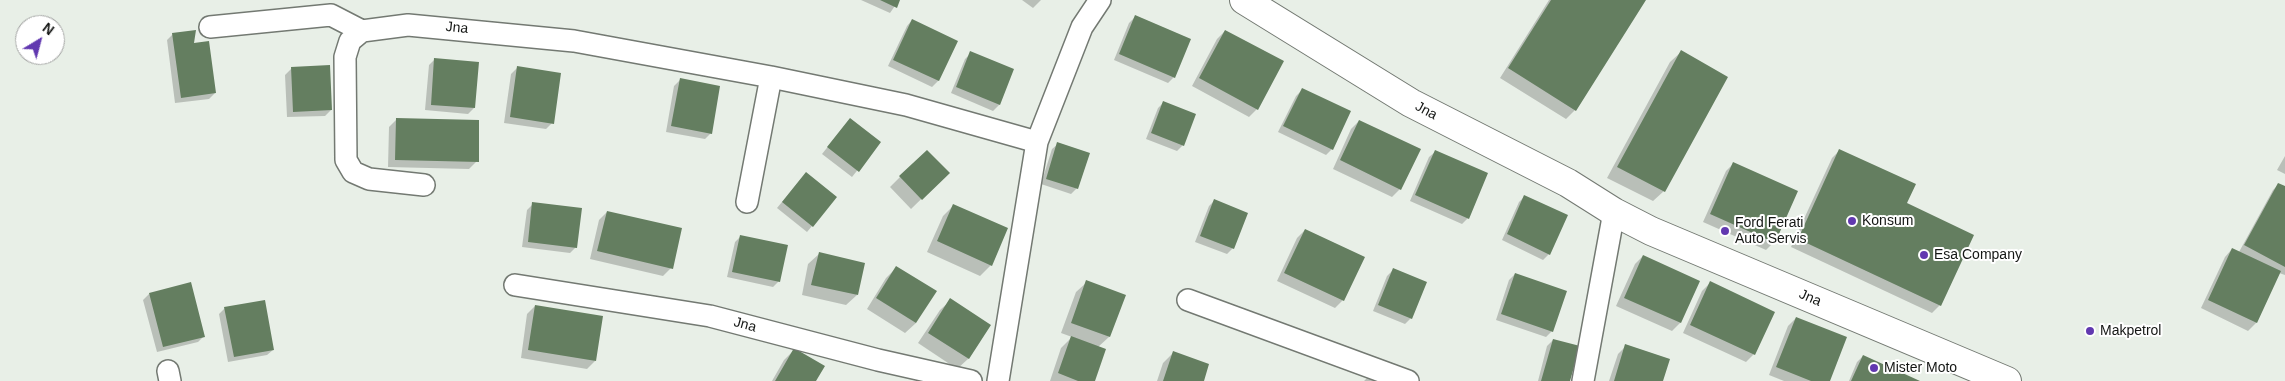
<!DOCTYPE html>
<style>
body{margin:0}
#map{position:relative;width:2285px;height:381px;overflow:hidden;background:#e8efe7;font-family:Arial,sans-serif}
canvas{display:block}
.north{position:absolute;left:15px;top:15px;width:50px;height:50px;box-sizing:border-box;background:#fff;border:1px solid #a1a2a1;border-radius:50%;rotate:37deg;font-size:14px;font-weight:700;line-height:20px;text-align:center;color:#141614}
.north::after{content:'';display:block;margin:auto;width:18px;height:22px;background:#6138b0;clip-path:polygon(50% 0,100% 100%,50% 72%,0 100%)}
</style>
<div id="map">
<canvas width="2285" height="381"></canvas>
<div class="north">N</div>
</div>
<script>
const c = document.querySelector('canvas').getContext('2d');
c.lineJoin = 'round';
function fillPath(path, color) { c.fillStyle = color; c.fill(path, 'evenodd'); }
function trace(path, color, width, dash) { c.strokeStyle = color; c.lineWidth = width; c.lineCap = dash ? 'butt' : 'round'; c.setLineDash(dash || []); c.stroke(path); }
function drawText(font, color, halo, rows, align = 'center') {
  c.font = font + ' Arial,sans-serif'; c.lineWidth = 4; c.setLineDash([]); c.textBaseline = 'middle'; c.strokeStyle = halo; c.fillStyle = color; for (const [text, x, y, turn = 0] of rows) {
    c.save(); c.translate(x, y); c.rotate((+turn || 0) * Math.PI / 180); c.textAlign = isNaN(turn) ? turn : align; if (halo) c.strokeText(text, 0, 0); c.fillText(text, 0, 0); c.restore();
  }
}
fillPath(new Path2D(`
 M861,0H899L890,13Z
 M1022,0H1041L1033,8Z
 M1549,0H1645L1575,110L1566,119L1500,78Z
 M1135,17L1174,77L1168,83L1114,60L1129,23Z
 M912,20L956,41L938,81L932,87L888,66L907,26Z
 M1225,31L1257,109L1249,117L1192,86L1217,39Z
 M173,34L193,44L215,93L209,99L175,103L167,40Z
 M1681,52L1664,191L1653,201L1607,178L1670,62Z
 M971,53L1013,70L999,105L993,111L951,93L965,59Z
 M435,59L474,108L468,114L425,110L429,65Z
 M329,67L331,110L325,116L287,117L285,75L291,69Z
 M517,68L552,123L546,129L504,123L511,74Z
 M680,80L711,133L705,139L666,132L674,86Z
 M1302,90L1332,149L1326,155L1278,132L1296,96Z
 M1163,103L1183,145L1177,151L1146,139L1158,108Z
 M397,119L477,161L469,169L388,167L389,127Z
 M850,119L880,142L852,177L822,154Z
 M1359,121L1400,189L1392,197L1333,169L1351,129Z
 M1058,144L1077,188L1071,194L1041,184L1052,149Z
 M1840,150L1940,305L1932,313L1791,247L1832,158Z
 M1435,152L1468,218L1462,224L1410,201L1429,157Z
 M2285,156V174L2277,170Z
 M1734,163L1774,242L1766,250L1703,222L1726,171Z
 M948,173L911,209L890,187L900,177Z
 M800,180L812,226L807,232L777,208Z
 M2279,184L2285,188V275L2279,273L2256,323L2248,331L2201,308L2225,257L2232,249L2239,252L2273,190Z
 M1525,196L1549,254L1543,260L1502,240L1519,202Z
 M1214,201L1233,248L1227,254L1195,242L1209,206Z
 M533,204L576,247L570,253L522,247L527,210Z
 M954,205L991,265L980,276L927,252L943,216Z
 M607,212L671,268L663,276L590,259L599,220Z
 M1305,230L1343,300L1335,308L1277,281L1297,238Z
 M741,236L779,281L773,287L727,277L735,242Z
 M819,254L857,295L846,305L802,295L808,264Z
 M1643,256L1698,282L1680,323L1672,331L1616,306L1635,264Z
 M897,267L916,323L905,333L867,309L886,278Z
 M1393,270L1411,318L1405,324L1373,311L1387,276Z
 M1515,274L1552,331L1546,337L1496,320L1509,280Z
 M1087,282L1109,337L1098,347L1093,381H1050L1061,348L1072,337L1061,333L1076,292Z
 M1710,283L1754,354L1746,362L1683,333L1702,291Z
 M149,294L204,336L198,342L157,352L143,300Z
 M951,300L989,325L968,359L957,369L918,343L940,310Z
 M535,306L595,361L587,369L521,358L527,314Z
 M225,308L273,350L267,355L228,362L219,314Z
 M1796,318L1828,381H1784L1769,375L1788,326Z
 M1553,340L1569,381H1538L1547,346Z
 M1626,346L1662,381H1609L1618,354Z
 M794,350L815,381H772L784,360Z
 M1173,353L1202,381H1157L1163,363Z
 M1863,356L1917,381H1849L1857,362Z
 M1370,375L1388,381H1364Z`), '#0003');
fillPath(new Path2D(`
 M880,0H900L897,8Z
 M1551,0H1646L1576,111L1508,68Z
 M1135,15L1191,39L1175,78L1119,54Z
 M912,19L958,41L939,81L893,60Z
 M196,30L194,43L209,41L216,93L181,98L172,33Z
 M1225,30L1284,61L1258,110L1199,78Z
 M1681,50L1728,77L1665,192L1617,167Z
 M970,51L1014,69L1000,105L956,87Z
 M434,58L479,62L475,108L431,105Z
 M330,65L332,110L293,112L291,67Z
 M517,66L561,73L554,124L510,117Z
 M680,78L720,86L712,134L671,126Z
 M1302,88L1351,111L1333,150L1283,126Z
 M1163,101L1196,114L1184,146L1151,133Z
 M396,118L479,120V162L395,160Z
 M850,118L881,142L859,172L827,147Z
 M1359,120L1421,149L1401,190L1340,160Z
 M1057,142L1090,153L1078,189L1046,179Z
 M1839,149L1916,184L1907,203L1974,235L1941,306L1798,239Z
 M927,150L950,173L922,200L899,176Z
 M1435,150L1488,173L1469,219L1415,195Z
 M1733,162L1798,191L1775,243L1710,214Z
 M806,172L837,197L813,227L782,202Z
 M2278,183L2285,186V267L2244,245Z
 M1524,195L1568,215L1550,255L1507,234Z
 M1214,199L1248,213L1234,249L1200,236Z
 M532,202L582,208L577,248L528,242Z
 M953,204L1008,228L992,266L937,241Z
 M607,211L682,228L673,269L597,251Z
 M1305,229L1365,257L1344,301L1284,273Z
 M740,235L788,245L780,282L732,272Z
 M2232,248L2281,271L2257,323L2208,300Z
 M819,252L865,263L858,295L811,285Z
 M1643,255L1700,281L1681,323L1624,298Z
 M896,266L937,291L916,323L876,298Z
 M1393,268L1427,282L1412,319L1378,305Z
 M1515,273L1567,291L1553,332L1501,314Z
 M1086,280L1126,295L1110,337L1071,323Z
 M1710,281L1775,312L1755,355L1690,325Z
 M191,282L205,337L163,347L149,293Z
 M950,298L991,325L969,359L928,333Z
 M265,300L274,350L234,357L224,307Z
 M535,305L603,316L596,361L528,350Z
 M1796,317L1847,337L1830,381H1811L1776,367Z
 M1071,336L1106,349L1095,381H1078L1058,373Z
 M1553,339L1580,346L1570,381H1541Z
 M1625,344L1670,359L1663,381H1614Z
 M794,348L825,366L816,381H775Z
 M1173,351L1209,364L1204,381H1163Z
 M1863,355L1920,381H1851Z`), '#647e60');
const street = new Path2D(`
 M210,27L331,15L362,31
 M424,185L369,179L353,172L346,160L345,57L350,41L362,31L408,25L574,41L771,77L906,105L1037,142
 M747,202L771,77
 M515,285L710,316L878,360L971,381
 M1188,300L1408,381
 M168,371L170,381
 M998,381L1037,142L1082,27L1100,0
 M1583,381L1614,212`);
const secondary = new Path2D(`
 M1244,0L1411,103L1568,183L1614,212L1651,231L2007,381`);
trace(street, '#737972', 24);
trace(secondary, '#737972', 30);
trace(street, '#fff', 21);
trace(secondary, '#fff', 28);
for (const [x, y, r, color] of [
 [1852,221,5,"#6138b0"],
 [1725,231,5,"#6138b0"],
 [1924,255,5,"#6138b0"],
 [2090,331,5,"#6138b0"],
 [1874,368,5,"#6138b0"]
]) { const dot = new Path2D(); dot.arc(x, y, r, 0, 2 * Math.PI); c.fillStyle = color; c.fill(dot); trace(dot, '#fff', 2); }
drawText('14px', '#141614', '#fff', [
 ["Jna",457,28,6],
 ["Jna",1426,111,28],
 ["Jna",1810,298,23],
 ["Jna",745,325,15]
]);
drawText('14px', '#141614', '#fff', [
 ["Konsum",1862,221],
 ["Ford Ferati",1735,223],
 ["Auto Servis",1735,239],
 ["Esa Company",1934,255],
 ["Makpetrol",2100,331],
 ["Mister Moto",1884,368]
], 'left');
</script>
